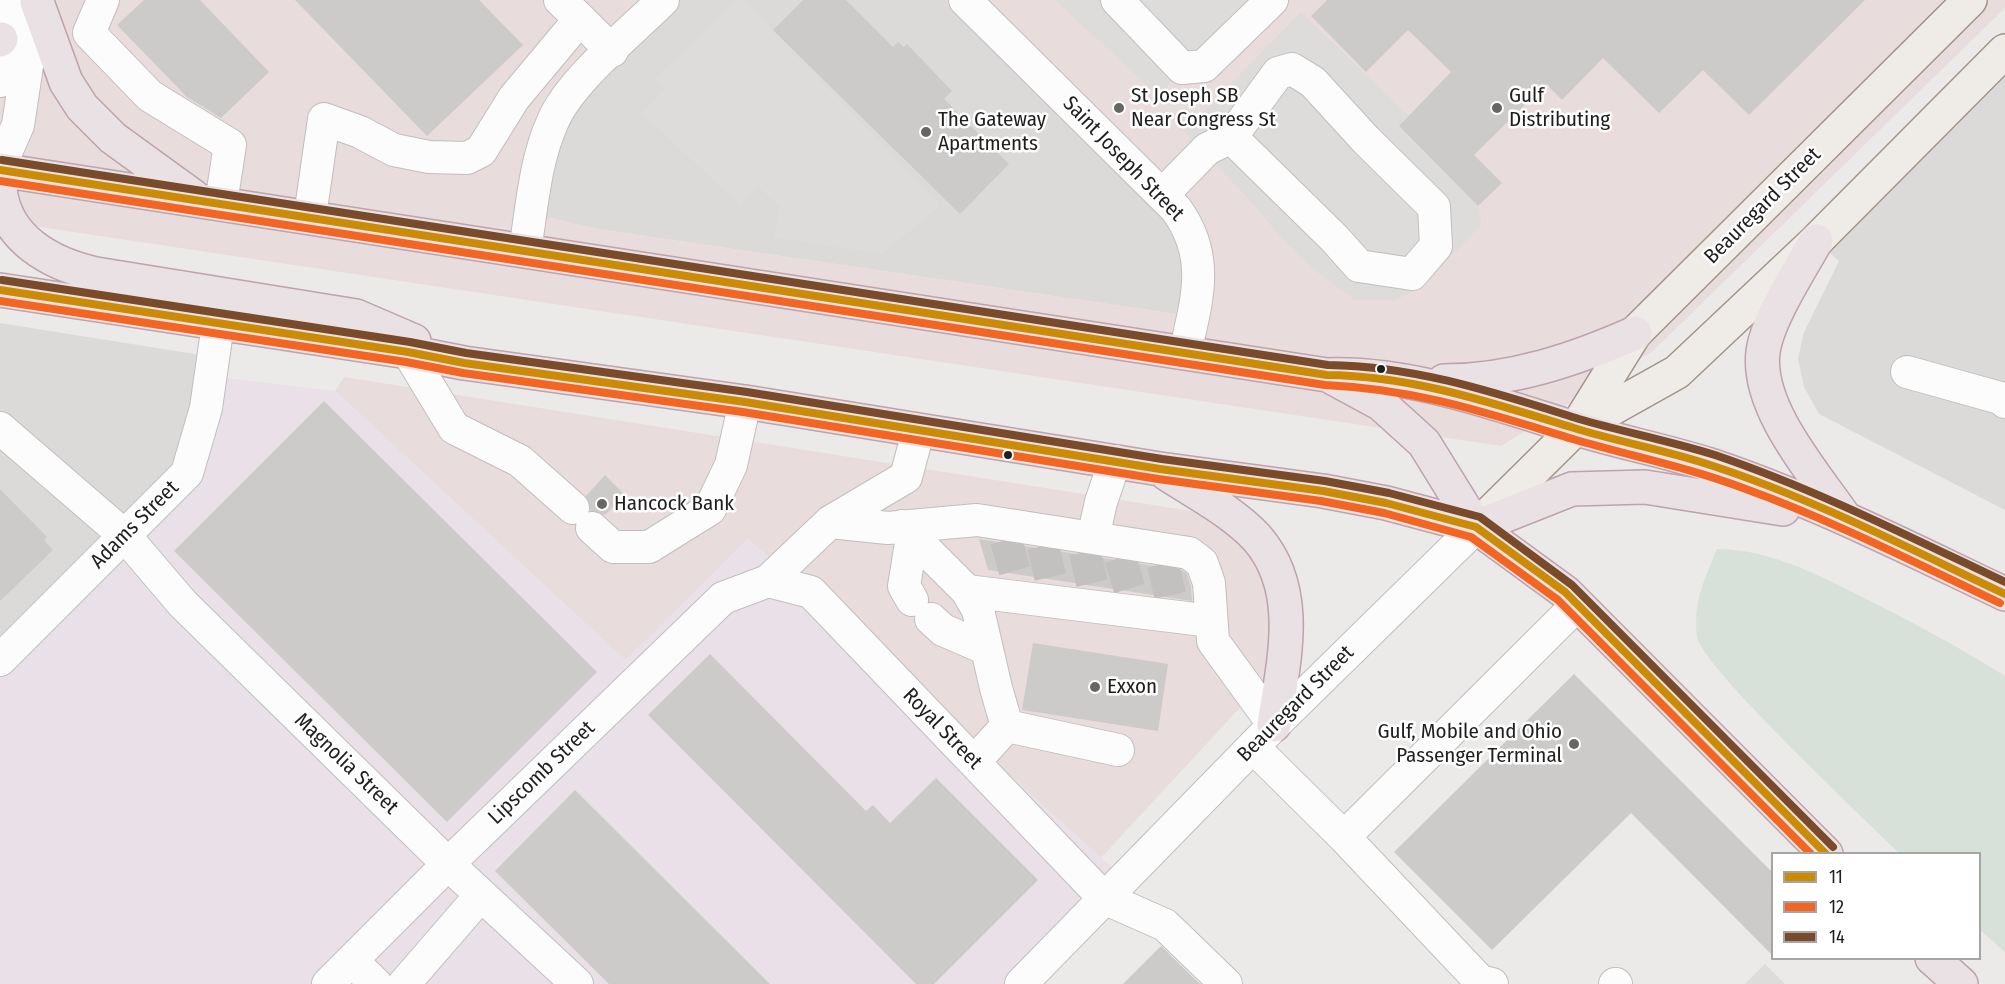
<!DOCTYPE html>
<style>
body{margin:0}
#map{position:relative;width:2005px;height:984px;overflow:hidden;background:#eceae8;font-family:"Fira Sans Condensed",sans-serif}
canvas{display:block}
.legend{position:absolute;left:1771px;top:852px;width:210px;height:108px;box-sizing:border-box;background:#fff;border:2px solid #a5a5a5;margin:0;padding:8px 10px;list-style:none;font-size:18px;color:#1f1f1f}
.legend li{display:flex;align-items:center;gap:12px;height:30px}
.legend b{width:30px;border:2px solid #a5a5a5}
</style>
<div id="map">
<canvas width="2005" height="984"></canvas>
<ul class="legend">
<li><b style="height:8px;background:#cc8b06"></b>11</li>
<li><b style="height:8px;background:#f26522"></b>12</li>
<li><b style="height:8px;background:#7a4b2a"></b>14</li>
</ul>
</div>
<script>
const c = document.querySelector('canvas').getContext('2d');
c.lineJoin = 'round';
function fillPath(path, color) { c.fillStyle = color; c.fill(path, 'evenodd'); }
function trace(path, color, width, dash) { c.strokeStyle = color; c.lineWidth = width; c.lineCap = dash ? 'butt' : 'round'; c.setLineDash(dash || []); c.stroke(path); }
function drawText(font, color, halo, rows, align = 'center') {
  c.font = font + ' "Fira Sans Condensed",sans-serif'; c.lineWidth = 5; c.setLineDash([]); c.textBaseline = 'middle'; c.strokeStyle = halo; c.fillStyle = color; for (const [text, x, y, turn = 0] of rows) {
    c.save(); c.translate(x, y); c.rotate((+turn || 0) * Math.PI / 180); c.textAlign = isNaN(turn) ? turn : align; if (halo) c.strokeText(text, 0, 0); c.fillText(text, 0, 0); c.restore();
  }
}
fillPath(new Path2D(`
 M651,0H945L1156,206L1185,251L1190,286L1176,314L597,229L511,209L532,163Z
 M2005,51V510L1819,414L1804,387L1798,359L1804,332L1839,261L1816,241Z
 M0,323L201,355L179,464L0,641Z`), '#dcdad9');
fillPath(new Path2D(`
 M0,0H651L532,163L512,209L597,229L1176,314L1190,286L1185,251L1156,206L945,0H2005V8L1653,351L1501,446L0,221Z
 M344,377L1191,511L1218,520L1257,558L1272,586L1273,661L1259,687L1101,858L748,539L626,661L335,391Z`), '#e9dcdc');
fillPath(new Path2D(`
 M201,375L335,391L625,660L748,539L1136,889L1041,984H0V641L179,464Z`), '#e9e1e7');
fillPath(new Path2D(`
 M1717,549C1775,549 1830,581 1880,606C1923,628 1964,650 2005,676V952L1980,930V854L1899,853C1868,822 1702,667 1697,637C1693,601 1704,581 1717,549Z`), '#d7e1da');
fillPath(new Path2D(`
 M737,0H744L941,205L882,254L774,237L780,207L758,187L740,205L641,113L665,88L654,79Z
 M1055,0H1291L1209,80L1172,78L1161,98Z
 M1301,12L1409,116L1399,127L1478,206L1482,224L1421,288L1395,300H1355L1316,271L1287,244L1246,196L1184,132Z
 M1765,964L1785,984H1745Z`), '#dddcdb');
fillPath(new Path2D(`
 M144,0H200L269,72L221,118L187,97L117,25Z
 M295,0H479L523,45L427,136Z
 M803,0H846L893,47L898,42L904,47L907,44L952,91L944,99L1009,164L960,214L773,30Z
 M1327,0H1865L1749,115L1703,70L1659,113L1603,58L1562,100L1546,84L1474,155L1502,183L1478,206L1399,126L1451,72L1408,30L1366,72L1311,16Z
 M324,401L597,672L447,822L174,551Z
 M605,475L625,495L605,515L591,511L586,496Z
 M0,489L47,537L44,540L53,550L0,601Z
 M979,539L1182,570L1187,574L1191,587L1192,601L988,570Z
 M1033,643L1168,664L1158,731L1022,710Z
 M710,654L866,811L873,805L890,823L936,778L1038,880L934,984H916L648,715Z
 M1574,674L1773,873V956L1631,813L1492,950L1394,852Z
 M575,790L770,984H609L495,871Z
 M1161,946L1200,984H1123Z`), '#cdcbc9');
trace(new Path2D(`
 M1006,540L1016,575
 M1043,546L1051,580
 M1085,552L1093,587
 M1120,558L1131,593
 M1163,564L1171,599`), '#c3c1c0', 32, [32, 16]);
const minor = new Path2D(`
 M103,0L89,33L150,96L230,145L221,203
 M560,0L580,19
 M965,0L1176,209C1211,257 1197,299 1185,353
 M1117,0L1182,68L1204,66L1272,0
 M0,81L6,0
 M0,166L18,125L37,0
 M1162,195L1207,149L1231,137L1278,73L1292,69L1313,82L1366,140L1434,207L1436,246L1412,274L1359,266L1335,239L1231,137
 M310,216L324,119L360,132L394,150L429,157L467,158L481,151L514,98L580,19L612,51
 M525,250C532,207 535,160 553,121C570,81 631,32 663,0
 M408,352L454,428L520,461L573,508
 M1907,372L2000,398L2005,402
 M0,428L125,536L183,604L448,864L577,984
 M830,522L888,528L977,520L1189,553L1202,563L1209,583L1213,641L1274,725
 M902,526L967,591L978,610L996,688L1007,726L974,762
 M592,528L613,547H649L710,509L731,465L745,402
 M912,537L904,586L912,600
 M1093,538L1101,502L1115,461
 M768,581L811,592L1104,898L1165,925L1226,984
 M967,591L1211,621
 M931,619L943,630L987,649
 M0,660L187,473L206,408L218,324
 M1007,726L1118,750
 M1253,747L1344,837L1480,981L1492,984
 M1344,837L1577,605
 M352,961L376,984
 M328,984L448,864L723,598L768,581L830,522L906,477L918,432
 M404,984L481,895
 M1021,984L1274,725L1476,527
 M1615,984H1616`);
const major = new Path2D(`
 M1577,428L1677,372L1816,241L2005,51
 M1476,527L1576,428L1635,333L1970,0`);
const highway = new Path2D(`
 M37,2L66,82L82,107L113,138L193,196
 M0,40L1,39
 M0,170L1327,375C1409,372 1497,404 1574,428C1619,442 1666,451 1710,465C1812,499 1908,548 2005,594
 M0,189C5,239 51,264 96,274L356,316L414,341
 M1816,241C1800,270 1767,320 1763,352C1756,408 1815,474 1845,518
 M0,290L408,352L464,363L745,402L1160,469L1323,491L1386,503L1476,527L1565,592L1826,854
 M1333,378L1381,404L1424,443L1476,527
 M1444,381C1511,381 1574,360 1635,333
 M1167,474C1196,493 1233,512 1257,538C1303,591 1283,663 1274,725
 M1476,527L1572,489L1645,487L1783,509
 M1932,958L1961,984`);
trace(minor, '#c0bfbe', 34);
trace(major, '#a09588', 36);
trace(highway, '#bea2ae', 36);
trace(minor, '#fcfcfc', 32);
trace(major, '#efebe6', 33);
trace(highway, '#e9e1e3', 33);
trace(new Path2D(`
 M0,170L1327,375C1413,376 1492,403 1574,428C1619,442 1665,450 1710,465C1812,498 1908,548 2005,594
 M0,290L408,352L464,363L745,402L1160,469L1323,491L1386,503L1476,527L1565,592L1826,854`), '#cc8b06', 8);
trace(new Path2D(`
 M0,181L1325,385C1416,389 1487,413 1573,439C1630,456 1688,467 1743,488C1832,520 1916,563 2000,603
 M0,301L406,362L463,373L743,412L1158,479L1321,501L1384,513L1471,537L1558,600L1811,854`), '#f26522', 8);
trace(new Path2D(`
 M2,160L1328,365C1416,366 1496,393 1579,419C1624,432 1670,441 1715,455C1815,489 1910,537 2005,582
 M2,280L410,342L466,353L747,392L1162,459L1325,481L1389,493L1480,517L1572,585L1833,847`), '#7a4b2a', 8);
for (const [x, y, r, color] of [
 [1119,108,6,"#676665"],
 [1497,108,6,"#676665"],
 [926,132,6,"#676665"],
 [1381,369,5,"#1f1f1f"],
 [1008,455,5,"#1f1f1f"],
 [602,504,6,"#676665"],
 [1095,687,6,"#676665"],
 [1574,744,6,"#676665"]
]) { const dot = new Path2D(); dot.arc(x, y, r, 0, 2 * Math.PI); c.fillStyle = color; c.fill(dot); trace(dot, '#fff', 2); }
drawText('21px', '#1f1f1f', '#fff', [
 ["St Joseph SB",1131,96],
 ["Near Congress St",1131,120],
 ["Gulf",1509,96],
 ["Distributing",1509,120],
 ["The Gateway",938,120],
 ["Apartments",938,144],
 ["Hancock Bank",614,504],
 ["Exxon",1107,687],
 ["Gulf, Mobile and Ohio",1562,732,"right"],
 ["Passenger Terminal",1562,756,"right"]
], 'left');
drawText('21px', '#1f1f1f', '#fff', [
 ["Saint Joseph Street",1123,159,46],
 ["Beauregard Street",1763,206,-45],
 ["Adams Street",135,525,-45],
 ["Beauregard Street",1296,704,-45],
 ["Royal Street",942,729,46],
 ["Magnolia Street",346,764,44],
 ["Lipscomb Street",542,773,-44]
]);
</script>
